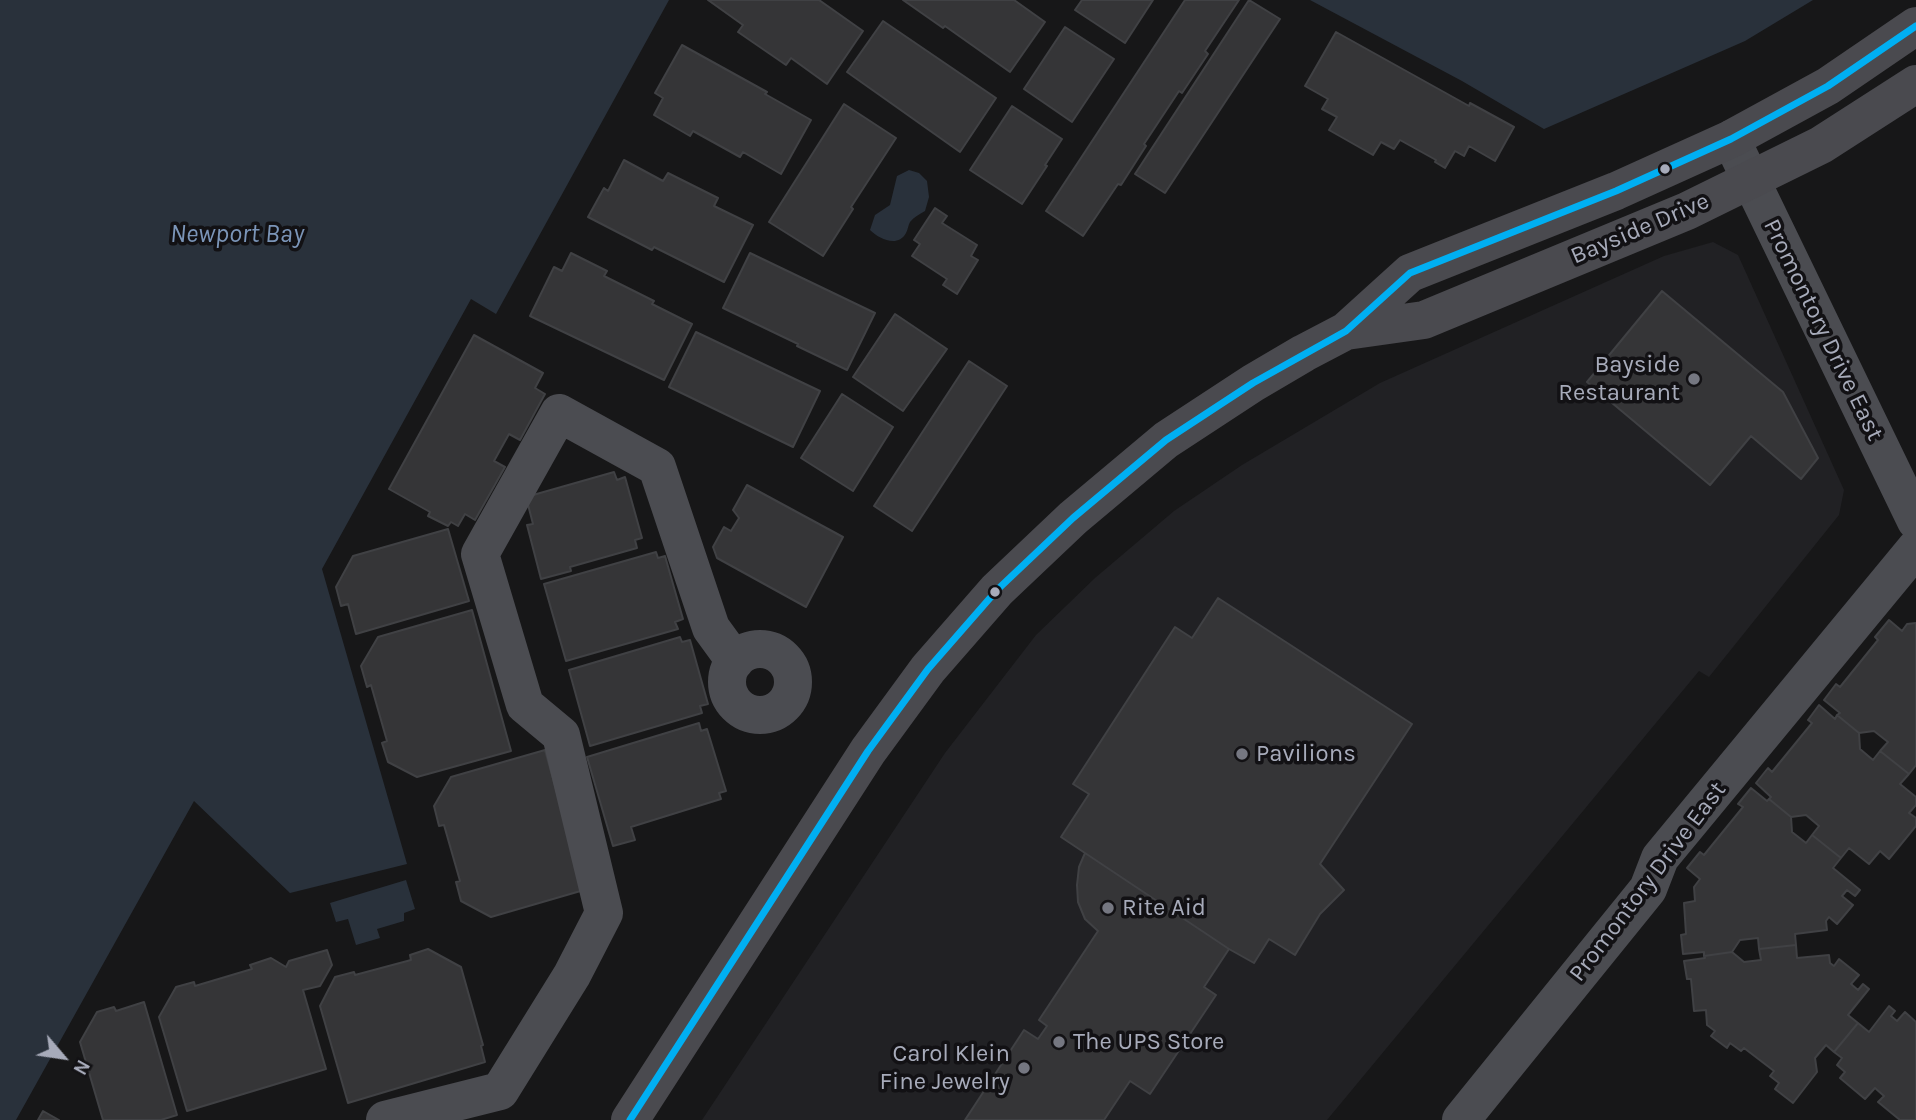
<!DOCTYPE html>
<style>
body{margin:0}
#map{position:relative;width:1916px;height:1120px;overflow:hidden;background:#171718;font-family:Karla,sans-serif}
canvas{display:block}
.north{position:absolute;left:28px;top:1022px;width:70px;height:70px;-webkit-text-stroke:5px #121114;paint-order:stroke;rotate:119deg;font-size:19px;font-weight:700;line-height:28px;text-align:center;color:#a7abba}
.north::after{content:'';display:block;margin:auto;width:24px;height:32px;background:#a7abba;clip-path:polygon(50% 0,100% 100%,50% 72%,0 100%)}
</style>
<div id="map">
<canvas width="1916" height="1120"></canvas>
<div class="north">N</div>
</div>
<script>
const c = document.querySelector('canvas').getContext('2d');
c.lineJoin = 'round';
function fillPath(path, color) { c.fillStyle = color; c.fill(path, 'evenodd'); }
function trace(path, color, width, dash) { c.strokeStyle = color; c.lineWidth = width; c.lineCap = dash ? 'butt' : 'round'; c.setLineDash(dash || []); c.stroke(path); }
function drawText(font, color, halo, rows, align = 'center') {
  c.font = font + ' Karla,sans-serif'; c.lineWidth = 7; c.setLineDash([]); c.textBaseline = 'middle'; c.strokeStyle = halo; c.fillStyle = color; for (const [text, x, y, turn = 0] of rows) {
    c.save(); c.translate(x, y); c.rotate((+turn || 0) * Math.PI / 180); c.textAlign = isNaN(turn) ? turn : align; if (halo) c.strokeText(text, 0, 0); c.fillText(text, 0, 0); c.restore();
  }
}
fillPath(new Path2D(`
 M1713,242L1738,255L1844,490L1839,515L1709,677L1699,671L1327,1120H702L945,753L1036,635L1095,578L1174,511L1242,465L1380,383L1664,256Z`), '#212124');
fillPath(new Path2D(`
 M0,0H669L496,314L471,299L322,569L407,864L290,893L194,801L16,1120H0Z
 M1310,0H1813L1745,41L1544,129L1462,81Z
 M909,170L919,173L927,181L929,197L925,211C920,214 914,217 910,222C908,226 908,229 906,233C898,248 879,239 870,230L875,215L890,205L897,176Z
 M406,880L415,909L404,913V921L377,929L380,938L356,945L348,919L336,922L330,903Z`), '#29313b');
const building = new Path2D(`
 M708,0H819L863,31L827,84L791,58L786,65L738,32L743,25Z
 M903,0H1014L1045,22L1010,72L945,26L943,28Z
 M1082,0H1153L1125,43L1075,10Z
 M1185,0H1239L1205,51L1208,54L1182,93L1179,91L1144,144L1146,146L1121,185L1118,184L1083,236L1046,211Z
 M1249,0L1280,19L1165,193L1135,174Z
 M883,21L996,98L960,152L847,72Z
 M1065,27L1114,59L1072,122L1024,89Z
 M1336,32L1469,106L1470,103L1514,127L1495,161L1469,146L1464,156L1455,151L1445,168L1435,162L1436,160L1400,140L1394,149L1381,142L1373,155L1329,130L1337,117L1322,109L1328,99L1305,86Z
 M682,45L767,92L765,94L811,120L781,174L743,152L740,157L693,131L690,136L654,115L663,98L655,93Z
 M844,104L896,138L851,207L853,209L823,256L769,222Z
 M1012,106L1062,139L1045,165L1047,166L1022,204L970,170Z
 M624,160L663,181L668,173L718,198L714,206L753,225L724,282L654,247L652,250L588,217L604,188L608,191Z
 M935,208L947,216L942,223L977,245L971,256L978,260L957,294L943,285L947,279L912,256L920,244L914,240Z
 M571,253L607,271L604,276L654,301L652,304L692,324L664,380L530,316L554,267L562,271Z
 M750,253L875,313L847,370L797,346L798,344L723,308Z
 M1662,291L1783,392L1818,458L1801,479L1751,436L1710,485L1587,382Z
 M895,314L947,349L903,411L853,377Z
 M696,332L820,391L793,447L669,387Z
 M474,335L543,373L535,388L545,394L520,440L509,434L494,461L505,467L475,520L465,514L458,526L451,522L448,526L428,516L430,512L389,489Z
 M969,361L1007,386L912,531L874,506Z
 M842,394L893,427L853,491L801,458Z
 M614,472L617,480L625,477L642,538L635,540L637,548L570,567L571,571L541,579L527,525L533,524L526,497Z
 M747,485L843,537L806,607L717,558L713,547L724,527L731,531L739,518L733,510Z
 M448,529L469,601L356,634L348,604L341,606L336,587L353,556Z
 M656,552L658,558L665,556L683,619L675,622L678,629L566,661L544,584Z
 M1218,598L1412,724L1320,864L1344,890L1320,914L1295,955L1269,939L1254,963L1229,949L1061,837L1089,794L1073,784L1175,627L1192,638Z
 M472,610L511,751L417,777L388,762L382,743L387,741L371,685L367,687L361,666L378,637Z
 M1889,620L1902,631L1907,624L1916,623V765L1909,774L1880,751L1888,742L1874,731L1859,733L1837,715L1840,713L1824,700L1836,684L1840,687L1878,640L1875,637Z
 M680,637L682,642L690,640L708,704L700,706L702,713L590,746L569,670Z
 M1819,705L1835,719L1837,715L1859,733L1860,749L1873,760L1880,751L1909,774L1900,784L1916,797V805L1909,813L1916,818V826L1889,859L1880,851L1869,864L1849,848L1841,858L1812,835L1819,826L1806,815L1791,817L1769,799L1771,797L1756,783L1768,768L1772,772L1812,723L1808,720Z
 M699,723L701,731L707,729L726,791L719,793L721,799L631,827L635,840L613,846L587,757Z
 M545,750L584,890L491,917L461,901L456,882L460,881L444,825L439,826L434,806L451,777Z
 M1751,788L1767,801L1769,799L1791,817L1792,832L1806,843L1812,835L1841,858L1833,868L1860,890L1855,896L1847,890L1842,896L1853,905L1837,924L1829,917L1826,921L1827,930L1795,934L1796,945L1759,949L1758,938L1740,940L1732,952L1704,956V952L1683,954L1681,935L1686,934L1684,903L1695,901L1694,887L1700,879L1687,868L1700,852L1704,855L1743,807L1738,804Z
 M1085,853L1229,949L1204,987L1216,995L1150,1094L1130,1081L1104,1120H965L1024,1030L1038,1039L1047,1026L1039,1020L1098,931L1085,919L1078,902L1077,885L1079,867Z
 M1796,945L1797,958L1829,955L1830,963L1834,966L1839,959L1859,975L1851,984L1858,990L1863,984L1869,989L1848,1015L1858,1023L1834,1052L1826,1045L1815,1058L1817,1072L1793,1103L1775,1089L1779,1083L1770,1076L1774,1071L1744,1048L1741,1051L1730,1043L1727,1048L1711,1036L1715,1031L1707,1025L1706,1010L1694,1011L1691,979H1687L1684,961L1705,958L1704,956L1732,952L1744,962L1761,960L1759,949Z
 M428,949L461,967L483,1045L481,1046L485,1062L348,1103L320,1006L335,977L354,972L355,975L411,960L410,955Z
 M327,950L332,965L320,986L303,990L326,1069L187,1111L159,1017L176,987L194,982L195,986L252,969L250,965L271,958L286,967L289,961Z
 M144,1002L177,1115L161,1120H103L80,1042L97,1012L114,1007L116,1011Z
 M1889,1006L1895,1011L1891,1016L1897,1021L1905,1012L1916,1022V1120H1900L1878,1102L1884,1096L1875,1088L1865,1099L1840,1078L1845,1072L1837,1065L1842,1058L1834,1052L1858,1023L1869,1032Z
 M43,1111L59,1120H38Z`);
fillPath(building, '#353537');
trace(building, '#404144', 2);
trace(new Path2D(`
 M1731,139L1916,521
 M727 682a33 33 0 1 1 66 0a33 33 0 1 1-66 0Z
 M385,1120L500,1091L572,975L604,913L561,735L525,705L480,554L559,413L657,467L711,628L735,661
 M1461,1120L1648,889L1660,858L1916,548`), '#4b4c51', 38);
trace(new Path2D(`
 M1346,331L1424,320L1687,211L1821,145L1916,84
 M630,1120L868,751L928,669L997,590L1073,518L1166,440L1253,383L1304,353L1346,331L1410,273L1616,191L1731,139L1828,86L1916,26`), '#4a4a4f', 38);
trace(new Path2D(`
 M630,1120L868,751L928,669L997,590L1073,518L1166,440L1253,383L1346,331L1410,273L1616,191L1731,139L1828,86L1916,26`), '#00aff2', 7);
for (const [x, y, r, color] of [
 [1665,169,6,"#a7abba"],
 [1694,379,7,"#757781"],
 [995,592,6,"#a7abba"],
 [1242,754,7,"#757781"],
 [1108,908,7,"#757781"],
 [1059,1042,7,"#757781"],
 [1024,1068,7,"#757781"]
]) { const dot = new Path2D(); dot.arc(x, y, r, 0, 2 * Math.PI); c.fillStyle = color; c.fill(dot); trace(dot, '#121114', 2.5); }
drawText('24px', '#a7abba', '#121114', [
 ["Bayside Drive",1640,229,-23],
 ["Promontory Drive East",1823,330,64],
 ["Promontory Drive East",1648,882,-53]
]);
drawText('24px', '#a7abba', '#121114', [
 ["Bayside",1680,365,"right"],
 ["Restaurant",1680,393,"right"],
 ["Pavilions",1256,754],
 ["Rite Aid",1122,908],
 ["The UPS Store",1073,1042],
 ["Carol Klein",1010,1054,"right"],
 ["Fine Jewelry",1010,1082,"right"]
], 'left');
drawText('italic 26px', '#7b95b8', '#121114', [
 ["Newport Bay",237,235]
]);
</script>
